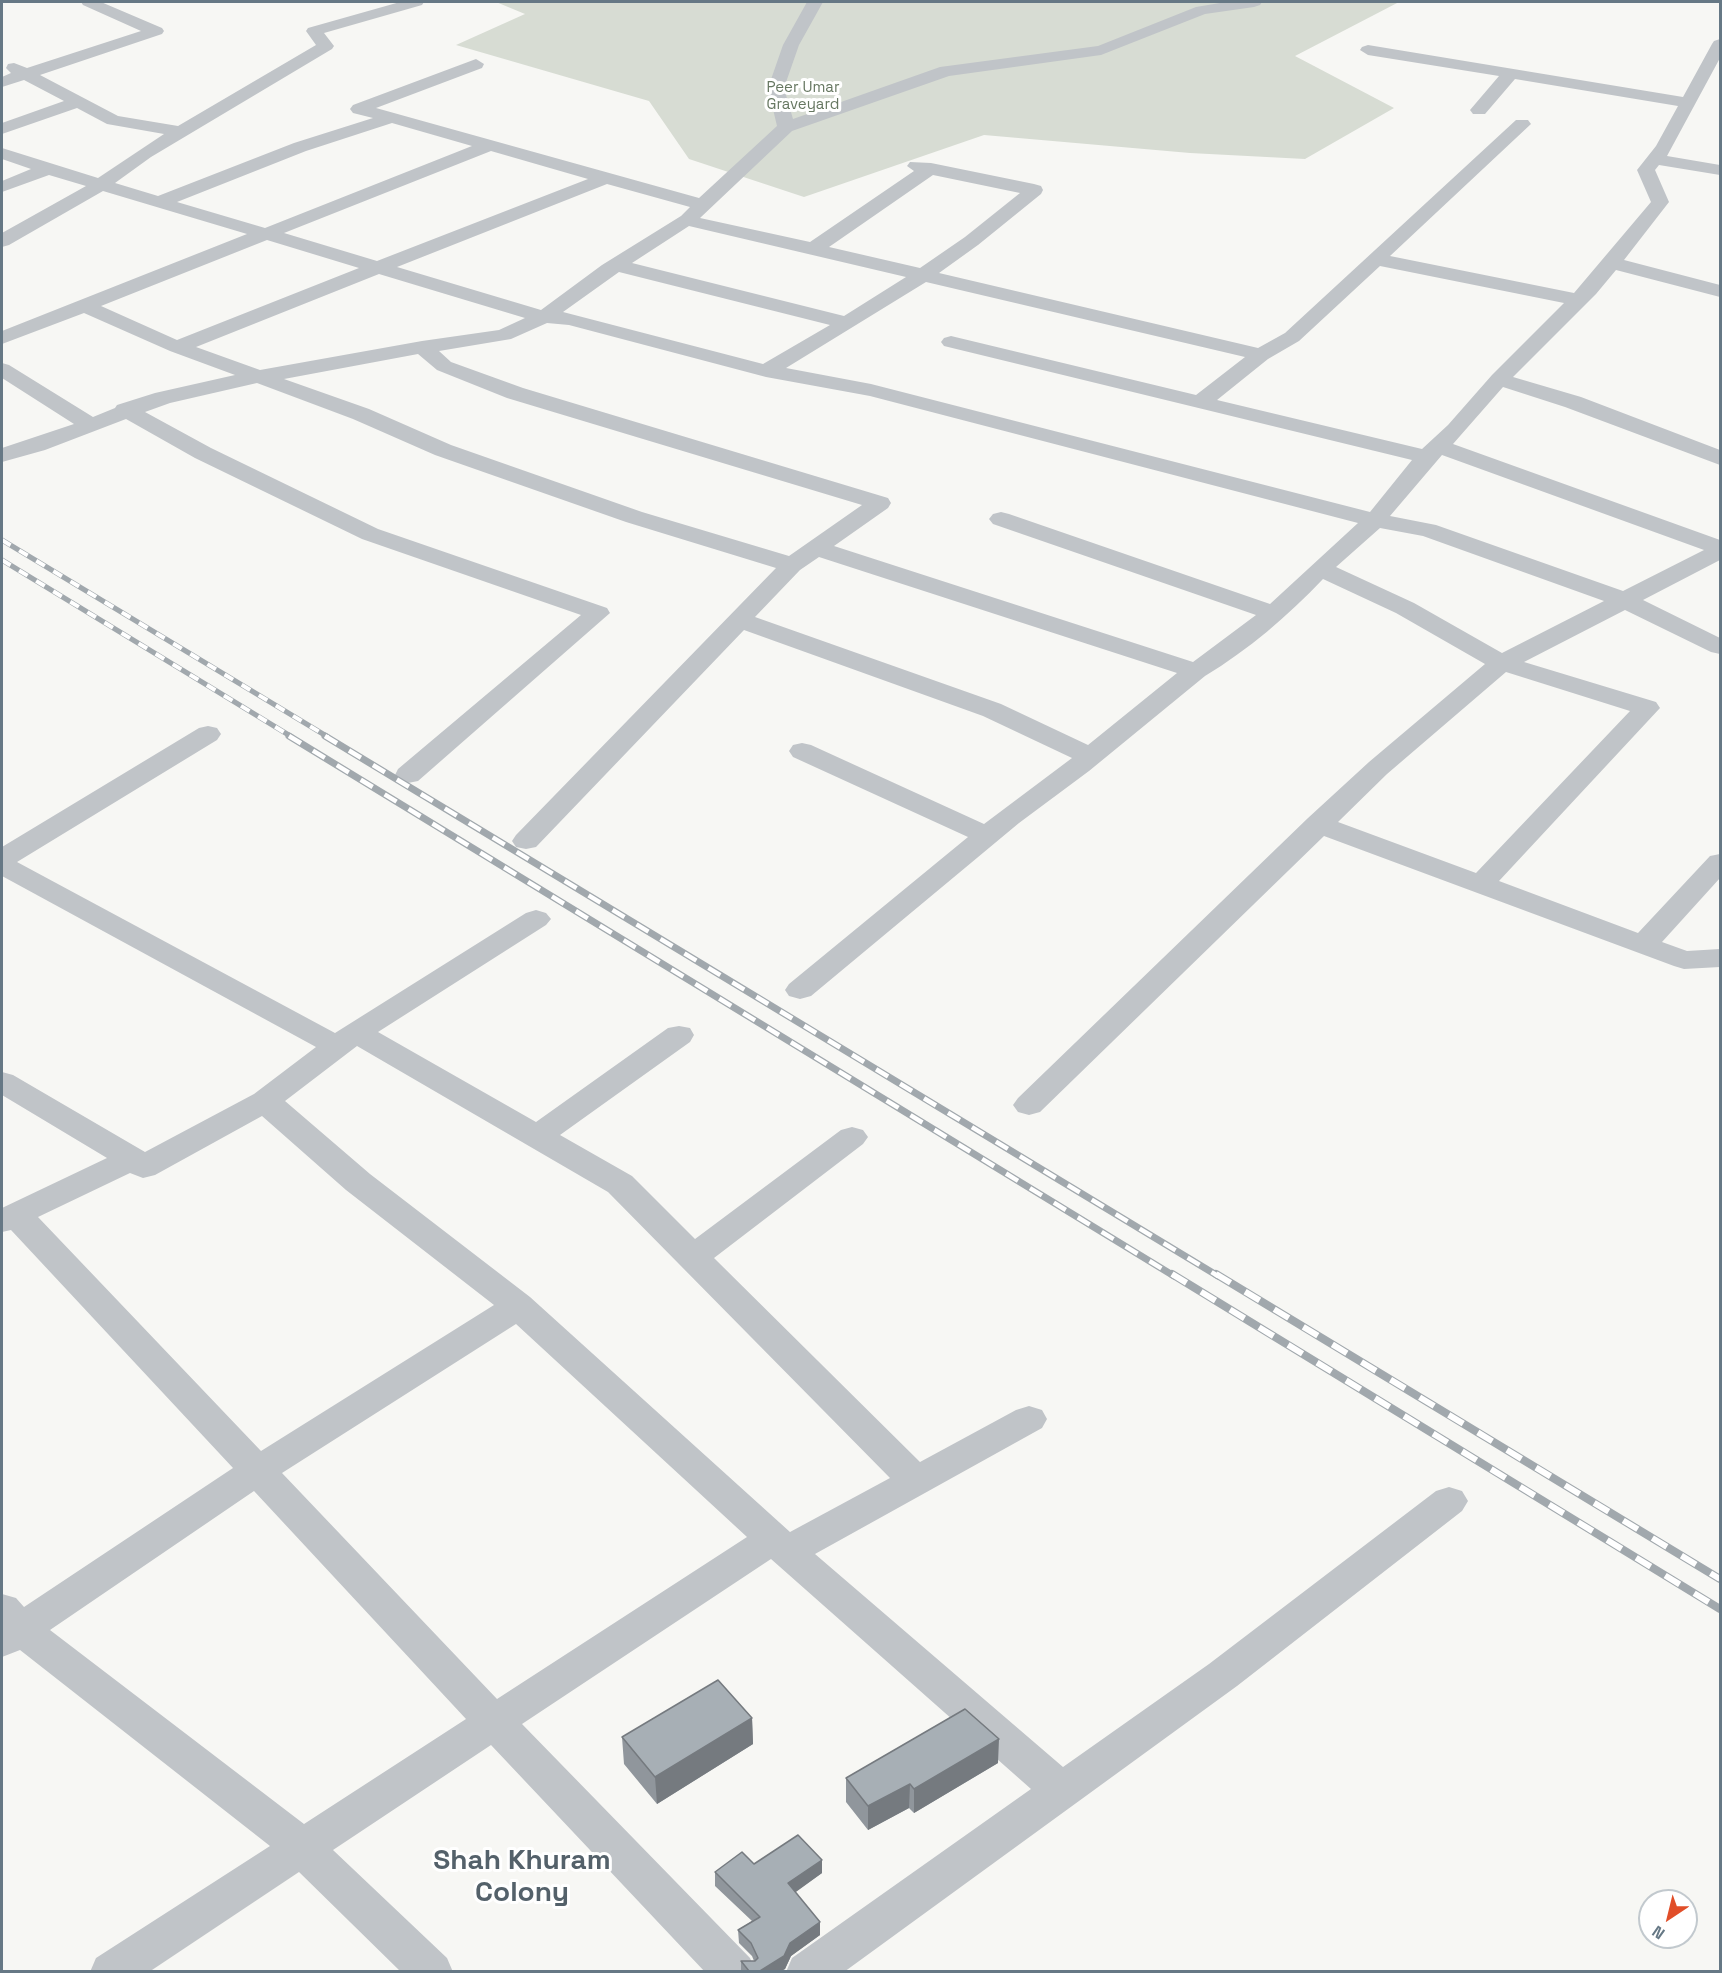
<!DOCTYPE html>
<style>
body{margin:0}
#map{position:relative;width:1722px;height:1973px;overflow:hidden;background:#f7f7f4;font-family:"Space Grotesk",sans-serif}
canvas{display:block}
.frame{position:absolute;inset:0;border:3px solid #667885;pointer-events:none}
.north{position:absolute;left:1638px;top:1889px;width:60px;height:60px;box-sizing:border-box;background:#fff;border:2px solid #c2c9ce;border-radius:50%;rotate:215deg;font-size:16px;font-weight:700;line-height:24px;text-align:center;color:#667885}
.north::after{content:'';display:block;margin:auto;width:21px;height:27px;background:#e14e29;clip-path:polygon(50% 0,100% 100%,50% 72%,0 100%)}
</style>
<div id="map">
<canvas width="1722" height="1973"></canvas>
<div class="frame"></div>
<div class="north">N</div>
</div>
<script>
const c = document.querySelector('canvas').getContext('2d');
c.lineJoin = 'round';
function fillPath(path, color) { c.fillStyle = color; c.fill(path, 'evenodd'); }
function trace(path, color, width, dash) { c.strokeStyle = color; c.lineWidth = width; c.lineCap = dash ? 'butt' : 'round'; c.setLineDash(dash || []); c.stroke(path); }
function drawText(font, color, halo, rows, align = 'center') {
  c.font = font + ' "Space Grotesk",sans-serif'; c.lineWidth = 6; c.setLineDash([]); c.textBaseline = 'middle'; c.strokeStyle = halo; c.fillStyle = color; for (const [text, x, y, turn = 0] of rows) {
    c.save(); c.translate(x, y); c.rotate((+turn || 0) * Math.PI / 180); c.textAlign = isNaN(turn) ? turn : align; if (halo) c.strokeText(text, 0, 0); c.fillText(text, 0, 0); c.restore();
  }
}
fillPath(new Path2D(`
 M496,2H1399L1295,56L1394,108L1305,159L1190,153L984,135L804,197L689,159L649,101L456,45L525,14Z`), '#d7dcd3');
fillPath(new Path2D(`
 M81,2H101L162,28L164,31L162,34L40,75L118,116L178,126L316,45L306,31L308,28L400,2H424L422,5L324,33L334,46L332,49L151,157L115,183L158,196L294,143L373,118L353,113L350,109L353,105L476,59L484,64L482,68L376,108L699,198L777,126L768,88L783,45L807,2H823L799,45L784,88L793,119L940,67L1098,46L1196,7L1226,2H1262L1260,5L1254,7L1205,14L1101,55L949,76L792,131L700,218L810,242L914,171L907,166L910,162L931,163L1034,184L1041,186L1043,190L1041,194L978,245L939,273L1258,348L1285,333L1516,120H1528L1531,124L1390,256L1574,293L1651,202L1637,170L1656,146L1678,106L1515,79L1485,114H1473L1470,110L1499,76L1368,55L1360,50L1362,47L1368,45L1683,97L1712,44L1714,41L1720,39V58L1667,156L1720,165V175L1659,165L1655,170L1669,202L1624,260L1720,285V297L1616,270L1596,294L1513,377L1581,397L1720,450V465L1565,407L1503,387L1453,444L1720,540V560L1643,600L1720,638V654L1711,652L1625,610L1524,662L1656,702L1660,708L1499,881L1638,933L1710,856L1720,854V878L1662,942L1687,951L1720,949V967L1684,969L1674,966L1324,836L1040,1112L1029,1115L1018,1112L1013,1105L1018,1098L1308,818L1369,762L1485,664L1396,613L1323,579C1288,616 1248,650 1205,676L1089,771L1019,823L811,996L800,999L789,996L785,990L789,984L968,837L793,757L789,751L793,745L802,743L811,745L984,824L1072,758L983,716L744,630L536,847L526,849L516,847L512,841L516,835L776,568L626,522L435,455L353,419L257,383L170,403L145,412L211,448L378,529L607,608L610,613L418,781L408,783L398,781L395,775L398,769L581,615L362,539L195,458L126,419L45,450L2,462V448L74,424L2,378V363L9,365L93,417L115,408L117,405L155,393L235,375L170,351L84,313L2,344V331L247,234L103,191L9,245L2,247V233L86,186L49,175L2,192V181L31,169L2,159V148L98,178L164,134L107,124L77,108L2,134V123L64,101L24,80L2,87V77L11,73L6,68L8,64L14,63L27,68L141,31L83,5ZM392,123L472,146L265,228L177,202L306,151ZM491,151L588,179L377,261L284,233ZM933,175L1020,193L965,237L920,268L829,247ZM607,184L690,207L681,216L602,265L541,310L397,267ZM689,226L906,277L844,316L632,263ZM267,240L359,268L177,340L101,306ZM1380,266L1564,303L1492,375L1448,425L1422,449L1217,400L1268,359L1299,341ZM619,272L830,325L763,364L563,312ZM379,274L525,318L499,330L422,341L260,370L196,347ZM926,282L1245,357L1196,395L951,336L944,338L941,342L944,346L1412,460L1370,512L871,384L786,368ZM547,323L569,325L766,377L870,396L1358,523L1270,604L1009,514L1001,512L993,514L989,519L993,524L1256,615L1193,662L834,546L888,508L891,503L888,498L523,388L451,362L439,351L511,339ZM418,354L437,370L507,398L862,505L789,556L642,512L451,445L369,409L284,379ZM1442,455L1704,550L1623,591L1436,525L1390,516ZM1380,528L1423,536L1604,601L1502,653L1414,603L1336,567ZM819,557L1177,673L1088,745L1001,704L755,617L800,570ZM1506,672L1630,711L1476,873L1338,822L1387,774Z
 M208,726L217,728L221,734L217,740L17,862L335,1033L526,913L536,910L546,913L551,919L546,925L378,1032L536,1122L668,1028L679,1026L690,1028L694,1035L690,1042L560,1135L632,1176L695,1239L841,1130L852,1127L863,1130L868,1137L863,1144L714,1258L920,1462L1016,1410L1029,1406L1042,1410L1047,1419L1042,1428L815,1554L1063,1767L1209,1664L1436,1491L1449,1487L1462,1491L1468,1501L1462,1511L1237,1686L844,1972H786L792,1958L1031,1789L771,1559L522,1724L750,1958L756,1972H705L491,1745L333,1850L447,1958L453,1972H401L299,1872L149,1972H90L96,1958L270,1846L20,1650L2,1657V1594L16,1598L24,1607L233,1468L11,1230L2,1232V1208L107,1158L2,1095V1072L13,1075L145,1152L254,1094L316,1047L2,876V847L199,728ZM357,1046L608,1192L890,1478L790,1532L530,1297L370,1174L285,1101ZM262,1116L346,1190L494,1305L261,1451L38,1217L130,1173L143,1178L155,1175ZM516,1324L747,1537L497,1699L282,1473ZM254,1491L466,1719L304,1824L50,1630Z`), '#c0c4c8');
const railFar2 = new Path2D(`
 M2,540L328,737
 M2,560L292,737`);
const railFar1 = new Path2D(`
 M289,736L1174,1276
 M325,736L1218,1276`);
const rail = new Path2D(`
 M1172,1274L1720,1609
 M1216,1274L1720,1579`);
trace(railFar2, '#a1a8ad', 5);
trace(railFar1, '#a1a8ad', 7);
trace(rail, '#a1a8ad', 8);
trace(railFar2, '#fff', 4, [10]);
trace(railFar1, '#fff', 4.5, [14]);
trace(rail, '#fff', 6, [17]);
fillPath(new Path2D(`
 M752,1718L753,1744L657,1804L624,1764L622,1737Z
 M998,1763L914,1813L909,1808L868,1830L846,1802V1778Z
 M822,1860V1873L795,1892L820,1922V1935L791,1956L785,1969L781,1971H741V1961H754L752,1956L739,1943L738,1930L752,1921L715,1886V1872L754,1864Z`), '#90969c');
fillPath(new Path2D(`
 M752,1718L753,1744L657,1804L655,1777Z
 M999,1739L998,1763L914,1813V1789Z
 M910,1784L909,1808L868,1830V1806Z
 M822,1860V1873L789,1897L788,1883Z
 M820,1922V1935L791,1956L785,1969L781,1971H760L790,1943Z`), '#757a7f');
const building = new Path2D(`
 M718,1680L752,1718L655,1777L622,1737Z
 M965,1709L999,1739L914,1789L910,1784L868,1806L846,1778Z
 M798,1835L822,1860L788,1883L820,1922L790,1943L784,1956L760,1971H749L741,1961H755L758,1958L751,1943L738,1930L760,1917L715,1872L742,1852L754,1864Z`);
fillPath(building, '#a7afb5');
trace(building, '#757a7f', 1.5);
drawText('15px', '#667761', '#fff', [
 ["Peer Umar",803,88],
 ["Graveyard",803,105]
]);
drawText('bold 28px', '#54616a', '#fff', [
 ["Shah Khuram",522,1861],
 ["Colony",522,1893]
]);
</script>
